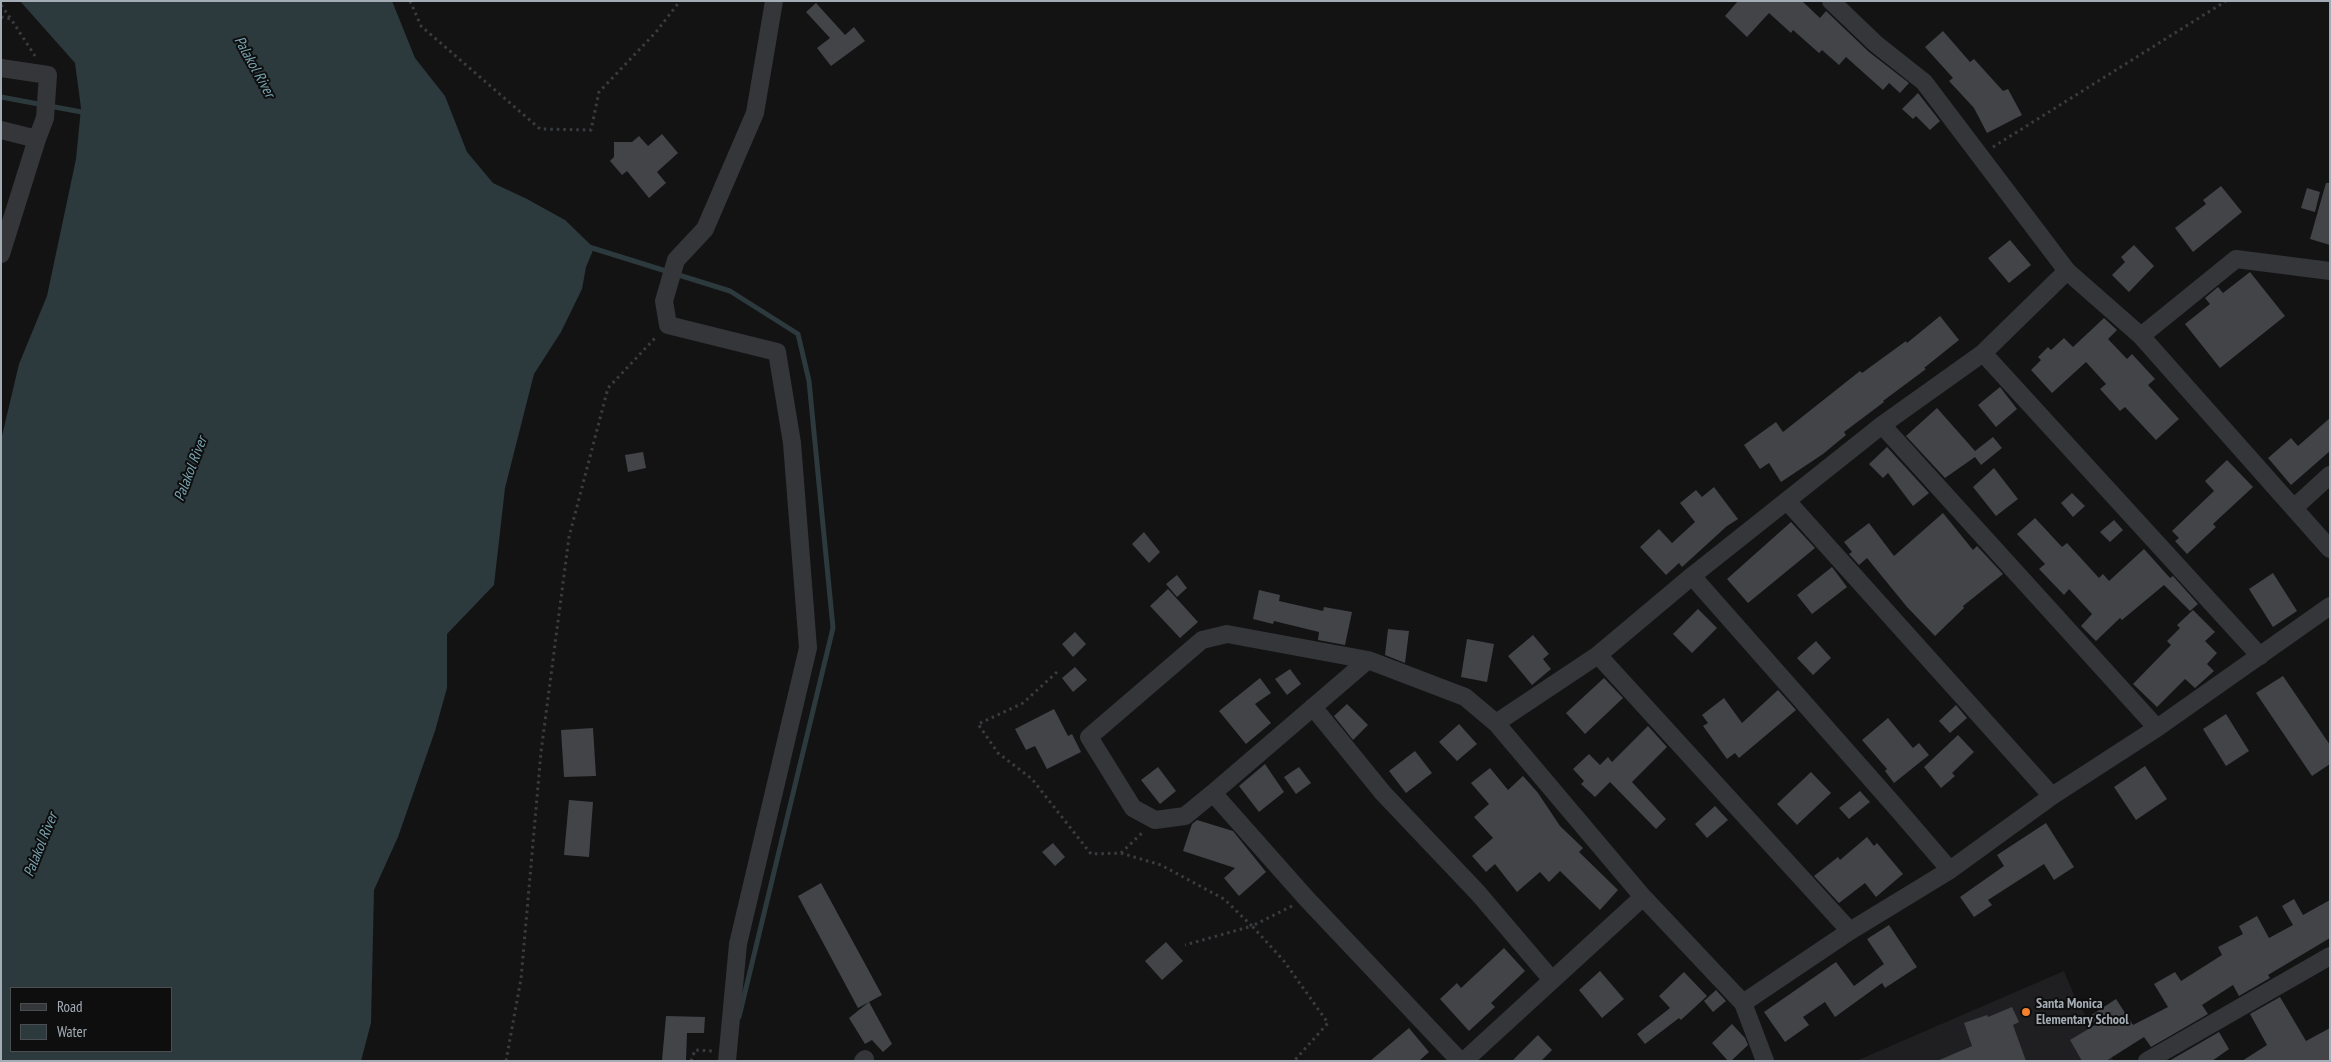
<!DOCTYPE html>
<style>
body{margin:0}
#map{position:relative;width:2331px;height:1062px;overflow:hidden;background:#131314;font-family:"PT Sans Narrow",sans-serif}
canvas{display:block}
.frame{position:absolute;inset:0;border:2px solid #a4adb5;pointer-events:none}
.legend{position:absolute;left:10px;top:987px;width:162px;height:65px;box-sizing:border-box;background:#0e0e0f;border:1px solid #4a4e51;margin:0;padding:6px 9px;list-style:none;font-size:15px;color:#a4adb5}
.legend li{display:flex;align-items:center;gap:10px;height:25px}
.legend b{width:25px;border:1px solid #4a4e51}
</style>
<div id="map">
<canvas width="2331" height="1062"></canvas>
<div class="frame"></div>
<ul class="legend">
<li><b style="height:6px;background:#343639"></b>Road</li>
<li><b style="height:14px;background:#2c393d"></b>Water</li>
</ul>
</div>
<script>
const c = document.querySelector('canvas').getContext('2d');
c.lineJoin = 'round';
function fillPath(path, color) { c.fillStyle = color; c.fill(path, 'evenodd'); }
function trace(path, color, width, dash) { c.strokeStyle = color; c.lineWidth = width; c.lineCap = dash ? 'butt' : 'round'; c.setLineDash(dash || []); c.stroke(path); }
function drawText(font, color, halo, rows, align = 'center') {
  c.font = font + ' "PT Sans Narrow",sans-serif'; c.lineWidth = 4; c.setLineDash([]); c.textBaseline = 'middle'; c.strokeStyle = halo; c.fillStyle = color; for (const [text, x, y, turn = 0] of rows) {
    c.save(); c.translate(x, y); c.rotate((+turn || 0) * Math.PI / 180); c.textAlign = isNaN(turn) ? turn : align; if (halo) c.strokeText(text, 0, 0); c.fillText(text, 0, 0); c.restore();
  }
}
fillPath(new Path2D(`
 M2064,971L2076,1000L2114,1061H1856Z`), '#1f1f21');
fillPath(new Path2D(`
 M20,1H392L415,58L445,96L467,152L493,183L527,199L565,220L594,248L586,267L582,289L561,332L534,374L505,488L494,585L447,634V688L435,731L398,837L374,890L371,1023L361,1061H1V440L19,364L47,296L76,159L81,108L75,63ZM11,988H171V1051H11Z`), '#2c393d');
trace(new Path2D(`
 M1,97L87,113
 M589,247L730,291L798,334L809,381L833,628L739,1017`), '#2c393d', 5);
fillPath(new Path2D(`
 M1738,1H1802L1820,18L1826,11L1869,52L1909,83L1900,93L1889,83L1883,90L1846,57L1839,65L1822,50L1819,53L1793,30L1791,33L1769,13L1747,37L1725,16Z
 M816,3L845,35L854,27L865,41L831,66L817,48L830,38L806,12Z
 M1943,31L1970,62L1974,59L2003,91L2008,89L2022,115L1987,133L1974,108L1949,81L1953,78L1925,47Z
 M1918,93L1940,121L1930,130L1916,116L1913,119L1902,109Z
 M662,134L678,153L657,172L666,183L649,198L627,171L622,175L610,161L614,157V142H632L639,136L648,146Z
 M2326,183H2330V245L2310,239Z
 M2221,186L2242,212L2193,252L2175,228L2206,204L2203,200Z
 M2307,188L2320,192L2315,212L2301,208Z
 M2010,240L2031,265L2009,283L1988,258Z
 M2134,245L2154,266L2129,292L2112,275L2125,262L2121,257Z
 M2250,272L2285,316L2220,368L2185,324L2210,304L2205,298L2218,287L2223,293Z
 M1940,316L1959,340L1924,368L1926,369L1883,401L1884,402L1844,432L1846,435L1823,454L1781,482L1769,463L1760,469L1744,445L1776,422L1783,432L1860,371L1862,373L1906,341L1907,343Z
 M2104,318L2117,330L2108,339L2127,359L2132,354L2155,379L2148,385L2179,419L2156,440L2125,407L2120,411L2100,389L2106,384L2086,362L2052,393L2031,370L2041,360L2038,357L2048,347L2051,350L2064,338L2073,347Z
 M2000,387L2017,409L1996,427L1978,405Z
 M1937,408L1975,451L1993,437L2002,448L1981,465L1975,457L1945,478L1906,436Z
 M2330,418V451L2291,485L2268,458L2291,438L2298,446Z
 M1887,447L1929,493L1913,506L1888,473L1883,478L1869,464Z
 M643,452L646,468L628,472L625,455Z
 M2227,460L2253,487L2213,524L2216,527L2187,554L2175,541L2179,538L2172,531L2214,491L2205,481Z
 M1994,468L2018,499L1996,516L1973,487Z
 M1714,487L1738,519L1727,526L1682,567L1679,563L1666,575L1640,547L1659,529L1672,543L1695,522L1680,503L1696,490L1702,497Z
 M2072,493L2085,506L2073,517L2061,503Z
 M1943,513L1973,550L1977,546L2003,574L1963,606L1964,608L1935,636L1907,607L1867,558L1859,565L1849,554L1852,552L1844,542L1869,523L1894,556Z
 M2035,518L2062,547L2067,543L2099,578L2103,574L2109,581L2144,549L2170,578L2173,576L2198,604L2190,611L2164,585L2122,620L2120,618L2096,641L2081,626L2092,614L2069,589L2064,595L2039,569L2045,564L2017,534Z
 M2114,520L2123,530L2110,542L2100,532Z
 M1791,522L1815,548L1748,603L1727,579Z
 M1144,532L1160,552L1149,563L1132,544Z
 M1832,567L1847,587L1812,614L1797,595Z
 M2273,573L2297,611L2273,627L2249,589Z
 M1177,575L1187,588L1177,597L1166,584Z
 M1168,589L1198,622L1180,638L1150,606Z
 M1259,590L1280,595L1279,601L1323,611L1324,607L1352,612L1345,645L1318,640L1319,632L1274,621L1273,624L1253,619Z
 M1698,609L1717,628L1692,653L1673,634Z
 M2193,610L2215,632L2205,641L2217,653L2207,664L2214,671L2195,688L2185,679L2157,707L2133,684L2171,645L2167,641L2180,628L2177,625Z
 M1388,629L1409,631L1405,663L1385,655Z
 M1075,632L1086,644L1073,657L1062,644Z
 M1533,635L1549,654L1543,659L1551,669L1532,685L1508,656Z
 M1467,639L1494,644L1487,682L1461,677Z
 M1816,641L1831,658L1813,675L1797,658Z
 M1075,667L1087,680L1073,692L1062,678Z
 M1290,669L1301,684L1287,695L1275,679Z
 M2283,676L2330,745V764L2312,776L2256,693Z
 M1260,678L1271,693L1255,704L1271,723L1246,744L1219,711Z
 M1604,678L1623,698L1585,734L1566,713Z
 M1778,690L1796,710L1739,758L1735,753L1727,759L1703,726L1708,723L1702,715L1724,698L1742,723Z
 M1347,704L1368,725L1353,740L1334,716Z
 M1956,705L1967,718L1950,733L1939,721Z
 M1054,709L1068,736L1072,734L1081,752L1047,769L1035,746L1026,750L1015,729Z
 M2226,714L2249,751L2226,766L2203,729Z
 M1888,718L1913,748L1919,743L1929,755L1894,783L1885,771L1887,769L1862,740Z
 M1459,724L1477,744L1457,761L1439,742Z
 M1648,726L1667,747L1632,782L1666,819L1656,829L1610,782L1595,797L1581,784L1584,781L1573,769L1589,754L1600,765L1608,757L1612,762Z
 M593,728L596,776L564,777L561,730Z
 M1958,735L1974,752L1952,773L1955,776L1941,788L1924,767Z
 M1415,751L1432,773L1406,793L1389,771Z
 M1265,764L1284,792L1259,812L1239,786Z
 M2145,766L2167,799L2136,820L2114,787Z
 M1158,767L1176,791L1160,804L1141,780Z
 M1299,767L1311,783L1296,794L1284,777Z
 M1490,768L1508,790L1523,776L1538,793L1560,826L1583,848L1579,852L1618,890L1600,910L1560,871L1549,882L1540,872L1517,892L1495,864L1486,872L1472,856L1493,838L1474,817L1489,804L1471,783Z
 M1811,772L1831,793L1797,825L1777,804Z
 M1860,791L1870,802L1849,819L1839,808Z
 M569,800L593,802L589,857L564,855Z
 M1715,806L1728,820L1707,838L1695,824Z
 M1197,820L1233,831L1266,872L1239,896L1224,878L1235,868L1183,851L1192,824Z
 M2046,823L2074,867L2054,880L2044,864L1988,900L1992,905L1974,917L1960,897L2004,866L1997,855Z
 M1867,837L1874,846L1877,843L1903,874L1876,897L1865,883L1839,903L1814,876L1838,857L1840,860Z
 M1053,843L1065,857L1055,866L1042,852Z
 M821,883L882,995L858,1008L798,896Z
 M2294,899L2303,915L2330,900V938L2268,975L2270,978L2239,996L2233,985L2202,1005L2208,1014L2151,1047L2144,1037L2106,1061H2082L2070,1040L2095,1025L2090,1016L2116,999L2133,1025L2168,1007L2154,984L2175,972L2181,981L2222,955L2218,947L2243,934L2239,926L2257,916L2269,938L2293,925L2282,906Z
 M1889,925L1917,967L1885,988L1882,983L1835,1017L1825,1002L1803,1017L1809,1025L1785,1042L1764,1012L1836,962L1854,986L1884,964L1867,939Z
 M1166,942L1183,961L1162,980L1145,961Z
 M1504,948L1525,971L1491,1003L1495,1007L1469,1031L1440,999L1457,983L1461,988Z
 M1600,971L1624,999L1602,1018L1579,990Z
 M1684,972L1707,996L1681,1020L1679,1018L1645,1044L1637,1034L1670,1008L1659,996Z
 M1716,990L1726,1001L1713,1012L1704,1001Z
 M2280,997L2306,1041L2330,1028V1061H2242L2267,1045L2250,1014Z
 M869,1002L892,1044L883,1052L872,1040L865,1044L849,1018Z
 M2012,1007L2019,1022L2013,1025L2026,1061H1937L1972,1046L1964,1023L1987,1015L1988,1017Z
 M666,1016L705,1017L704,1033H687L686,1060H662Z
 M1732,1024L1745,1038L1748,1045L1731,1061H1728L1712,1043Z
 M1409,1028L1429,1052L1419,1061H1370Z
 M2219,1032L2229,1049L2212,1061H2169Z
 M1538,1035L1552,1050L1541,1061H1512Z`), '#424448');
trace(new Path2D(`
 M410,1L421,26L540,129L591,130L599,92L656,32L680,1
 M1,5L11,19
 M1,17L11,19L35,56
 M1993,147L2226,1
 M1057,672L1023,703L978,724L998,753L1032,779L1091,854L1121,853L1142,833
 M1121,853L1161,865L1224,899L1252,926L1185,945
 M1292,906L1252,926L1284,961L1328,1023L1294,1061
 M506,1061L521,979L541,752L569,537L608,388L657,336
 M691,1061L695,1050L712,1051`), '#3a3d40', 3, [2.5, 4]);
trace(new Path2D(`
 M1831,1L1876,44L1924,82L2067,271L2141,336L2330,549
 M1,68L48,75L45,118L37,139L1,254
 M1,130L37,139
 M2141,336L2236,259L2330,271
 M1983,353L2260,656
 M1882,425L2157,728
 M1787,501L2052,796
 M2295,507L2330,475
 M1692,576L1894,805L1950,870
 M1598,655L1850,931
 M1368,660L1213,793L1306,898L1460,1061
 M1313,707L1383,793L1478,893L1552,980
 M1213,793L1185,816L1155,820L1133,808L1089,737L1202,640L1227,634L1368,660L1465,697L1496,723
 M1643,897L1743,1003L1765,1061
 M1743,1003L1850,931L1950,870L2052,796L2157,728L2330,606
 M727,1061L738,944L808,648L792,443L777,352L668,325L664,301L676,260L705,229L755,113L774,1
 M863,1061L865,1059
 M1464,1061L1643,897L1496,723L1598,655L1692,576L1882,425L1983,353L2067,271
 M2147,1061L2330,956`), '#343639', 18);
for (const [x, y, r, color] of [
 [2026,1012,5,"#f4822c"]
]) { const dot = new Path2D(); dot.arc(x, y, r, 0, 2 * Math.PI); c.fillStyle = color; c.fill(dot); trace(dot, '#0e0e0f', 2); }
drawText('bold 14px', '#a4adb5', '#0e0e0f', [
 ["Santa Monica",2036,1004],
 ["Elementary School",2036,1020]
], 'left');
drawText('italic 15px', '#7aa4b1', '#0e0e0f', [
 ["Palakol River",254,67,61],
 ["Palakol River",191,469,-69],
 ["Palakol River",41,845,-68]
]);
</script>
